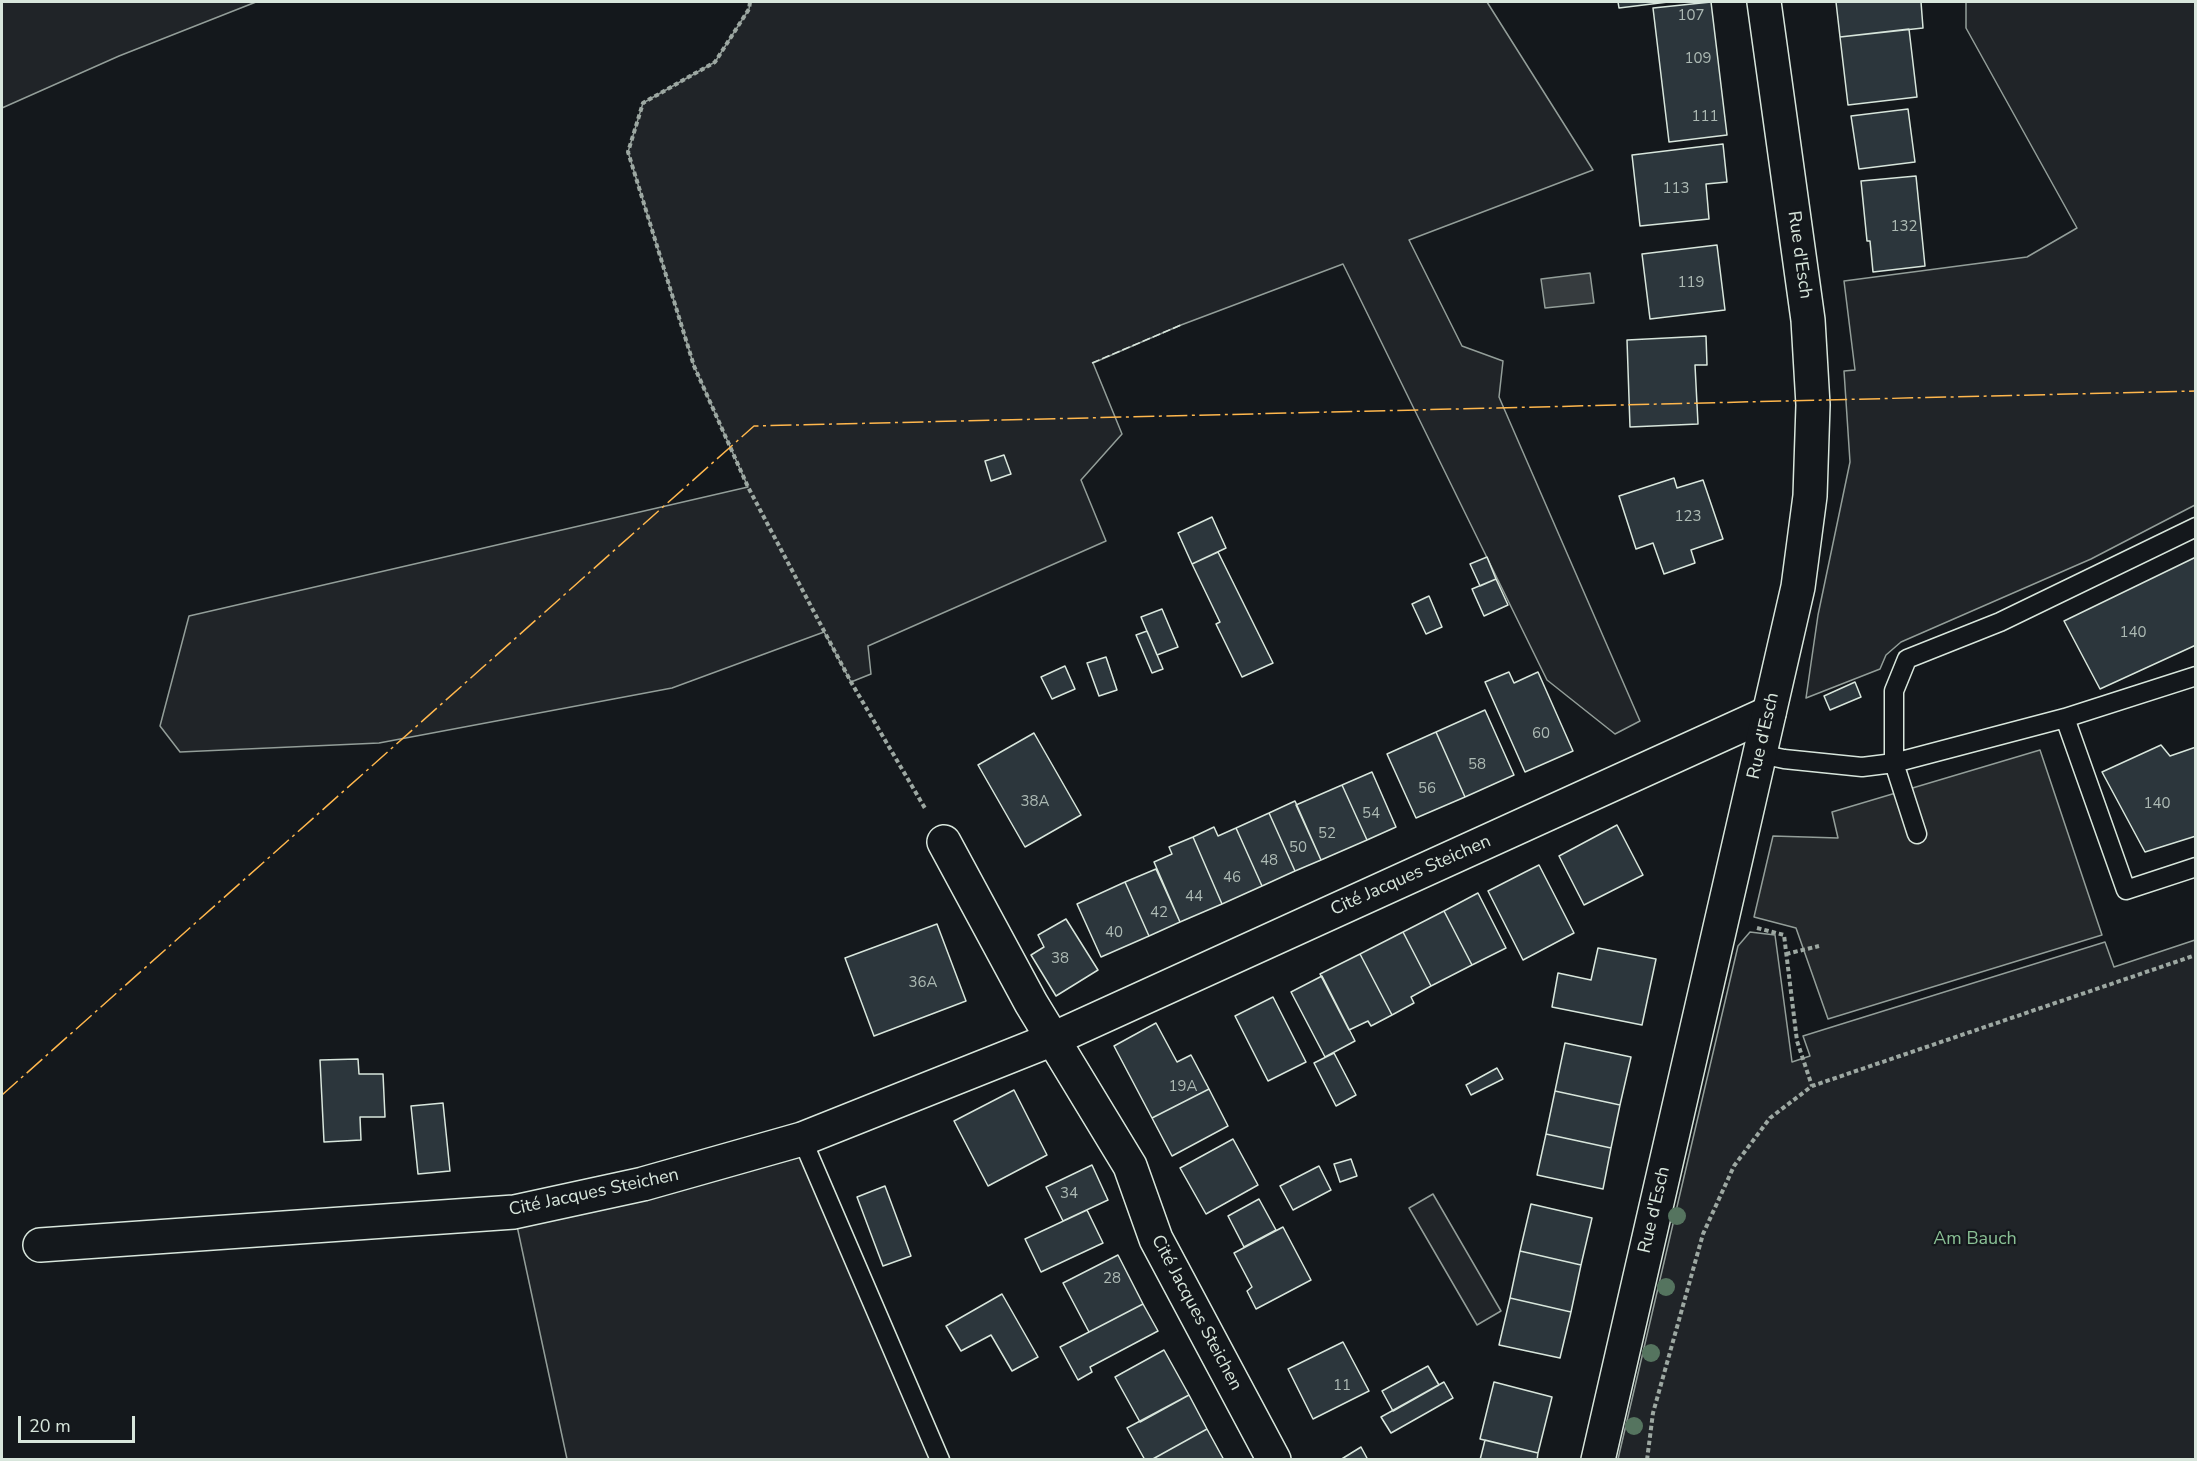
<!DOCTYPE html>
<meta charset="utf-8">
<style>
body{margin:0}
#map{position:relative;width:2197px;height:1461px;overflow:hidden;background:#14181c;font-family:"Nunito Sans",sans-serif}
canvas{display:block}
.frame{position:absolute;inset:0;border:3px solid #d8e6dc;pointer-events:none}
.scale{position:absolute;left:18px;top:1416px;width:117px;height:27px;box-sizing:border-box;border:3px solid #d8e6dc;border-top:0;padding-left:8px;font-size:18px;line-height:21px;white-space:nowrap;color:#d8e6dc;-webkit-text-stroke:4px #14181c;paint-order:stroke}
</style>
<div id="map">
<canvas width="2197" height="1461"></canvas>
<div class="frame"></div>
<div class="scale">20 m</div>
</div>
<script>
const c = document.querySelector('canvas').getContext('2d');
c.lineJoin = 'round';
function fillPath(path, color) { c.fillStyle = color; c.fill(path, 'evenodd'); }
function trace(path, color, width, dash) { c.strokeStyle = color; c.lineWidth = width; c.lineCap = dash ? 'butt' : 'round'; c.setLineDash(dash || []); c.stroke(path); }
function drawText(font, color, halo, rows, align = 'center') {
  c.font = font + ' "Nunito Sans",sans-serif'; c.lineWidth = 4.5; c.setLineDash([]); c.textBaseline = 'middle'; c.strokeStyle = halo; c.fillStyle = color; for (const [text, x, y, turn = 0] of rows) {
    c.save(); c.translate(x, y); c.rotate((+turn || 0) * Math.PI / 180); c.textAlign = isNaN(turn) ? turn : align; if (halo) c.strokeText(text, 0, 0); c.fillText(text, 0, 0); c.restore();
  }
}
const green = new Path2D(`
 M2,2H256L119,56L2,108Z
 M750,2H1487L1593,170L1409,240L1462,346L1503,361L1499,397L1640,721L1615,734L1547,680L1343,264L1181,325L1093,363L1122,434L1081,480L1106,541L868,646L871,674L851,682L824,632L672,688L379,743L180,752L160,726L189,616L748,487L694,366L628,152L643,103L715,62L749,9Z
 M1966,2H2195V505L2091,559L1901,642L1886,655L1880,669L1806,698L1818,615L1850,462L1844,371L1855,370L1844,281L2027,257L2077,228L1966,28Z
 M1750,932L1775,935L1792,1062L1810,1056L1803,1036L2105,942L2114,967L2195,940V1459H1618L1738,946Z
 M802,1139L940,1459H567L514,1212Z
 M1433,1194L1501,1311L1477,1325L1409,1208Z`);
fillPath(green, '#202428');
trace(green, '#939e99', 1.5);
const parking = new Path2D(`
 M2040,750L2102,935L1828,1019L1796,928L1754,917L1773,836L1838,838L1832,812Z`);
fillPath(parking, '#24282b');
trace(parking, '#939e99', 1.5);
const water = new Path2D(`
 M1590,273L1594,303L1545,308L1541,279Z`);
fillPath(water, '#363b3e');
trace(water, '#939e99', 1.5);
const building = new Path2D(`
 M1618,2H1668L1619,8Z
 M1711,2L1727,135L1669,142L1653,8Z
 M1836,2H1921L1923,28L1840,37Z
 M1909,29L1917,97L1848,105L1840,37Z
 M1908,109L1915,162L1859,169L1851,116Z
 M1723,144L1727,182L1706,184L1709,219L1640,226L1632,155Z
 M1916,176L1925,266L1873,272L1870,241H1867L1861,181Z
 M1717,245L1725,310L1650,319L1642,254Z
 M1706,336L1707,365H1695L1698,424L1630,427L1627,340Z
 M1004,455L1011,474L991,481L985,461Z
 M1674,478L1677,488L1703,480L1723,539L1691,550L1695,563L1664,574L1653,543L1636,549L1619,496Z
 M1212,517L1226,548L1192,564L1178,533Z
 M1218,552L1273,663L1242,677L1216,624L1220,622L1192,564Z
 M1487,557L1496,579L1480,586L1470,564Z
 M2196,557V645L2100,689L2064,621Z
 M1496,579L1508,605L1484,616L1472,589Z
 M1429,596L1442,627L1426,634L1412,604Z
 M1162,609L1178,647L1157,655L1141,617Z
 M1147,631L1163,669L1152,673L1136,635Z
 M1106,657L1117,690L1099,696L1087,663Z
 M1065,666L1075,689L1052,699L1041,677Z
 M1509,672L1514,683L1538,672L1573,751L1525,772L1485,682Z
 M1855,682L1861,697L1830,710L1824,696Z
 M1485,710L1514,775L1465,797L1436,732Z
 M1436,732L1465,797L1416,818L1387,754Z
 M1034,733L1081,815L1025,847L978,765Z
 M2161,745L2170,756L2196,747V836L2145,852L2102,772Z
 M1372,772L1396,827L1367,840L1342,785Z
 M1342,785L1367,840L1321,860L1296,805Z
 M1295,801L1321,860L1295,871L1269,813Z
 M1269,813L1295,871L1262,886L1236,828Z
 M1617,825L1643,875L1584,905L1559,856Z
 M1214,827L1218,836L1236,828L1262,886L1222,904L1193,837Z
 M1193,837L1222,904L1180,922L1154,862L1172,854L1169,847Z
 M1539,865L1574,933L1523,960L1488,891Z
 M1156,869L1180,922L1149,936L1125,882Z
 M1125,882L1149,936L1101,957L1077,904Z
 M1478,893L1506,948L1472,965L1444,911Z
 M1444,911L1472,965L1431,986L1403,932Z
 M1066,919L1098,970L1056,996L1031,955L1044,947L1038,935Z
 M937,924L966,1001L874,1036L845,958Z
 M1403,932L1431,986L1411,997L1414,1003L1392,1015L1360,954Z
 M1598,948L1656,959L1642,1025L1552,1007L1558,973L1591,980Z
 M1360,954L1392,1015L1371,1026L1368,1021L1349,1030L1320,974Z
 M1322,976L1355,1041L1325,1057L1291,992Z
 M1273,997L1306,1062L1268,1081L1235,1016Z
 M1156,1023L1177,1062L1191,1055L1209,1089L1152,1118L1114,1046Z
 M1565,1043L1631,1057L1620,1105L1555,1091Z
 M1334,1053L1356,1095L1336,1106L1314,1063Z
 M358,1059L359,1074H383L385,1117H360L361,1140L324,1142L320,1060Z
 M1497,1068L1503,1079L1471,1095L1466,1085Z
 M1209,1089L1228,1126L1172,1156L1152,1118Z
 M1014,1090L1047,1155L988,1186L954,1121Z
 M1555,1091L1620,1105L1611,1148L1546,1134Z
 M443,1103L450,1171L418,1174L411,1106Z
 M1546,1134L1611,1148L1603,1189L1537,1175Z
 M1233,1139L1258,1185L1206,1214L1180,1168Z
 M1351,1159L1357,1176L1340,1182L1334,1164Z
 M1092,1165L1108,1200L1063,1221L1046,1187Z
 M1319,1166L1331,1190L1293,1210L1280,1186Z
 M885,1186L911,1256L883,1266L857,1197Z
 M1259,1199L1276,1230L1244,1247L1228,1216Z
 M1531,1204L1592,1218L1581,1265L1520,1251Z
 M1087,1210L1103,1243L1041,1272L1025,1239Z
 M1283,1227L1311,1280L1256,1309L1247,1291L1252,1287L1234,1253Z
 M1520,1251L1581,1265L1571,1312L1510,1298Z
 M1118,1255L1143,1304L1089,1332L1063,1283Z
 M1002,1294L1038,1357L1012,1371L991,1335L961,1351L946,1326Z
 M1510,1298L1571,1312L1560,1358L1499,1345Z
 M1143,1304L1158,1331L1090,1367L1092,1372L1078,1380L1060,1347Z
 M1343,1342L1369,1391L1313,1419L1288,1369Z
 M1164,1350L1189,1395L1140,1422L1115,1377Z
 M1428,1366L1439,1385L1393,1411L1382,1391Z
 M1444,1382L1453,1398L1391,1433L1381,1417Z
 M1494,1382L1552,1397L1538,1453L1480,1439Z
 M1189,1395L1207,1429L1151,1460H1145L1127,1428Z
 M1207,1429L1224,1460H1151Z
 M1485,1440L1538,1453L1537,1460H1480Z
 M1361,1447L1368,1460H1340Z`);
fillPath(building, '#2c363c');
trace(building, '#d8e6dc', 1.5);
const lane = new Path2D(`
 M2065,718L2126,890L2196,867
 M1760,754L1784,759L1862,767L1894,763L2065,718L2196,676
 M1917,834L1894,763V691L1907,659L2000,622L2196,527
 M802,1139L940,1460`);
const street = new Path2D(`
 M944,842L1031,1003L1130,1166L1156,1239L1274,1460
 M40,1245L514,1212L643,1184L802,1139L1053,1039L1769,713`);
const secondary = new Path2D(`
 M1598,1460L1798,587L1810,496L1813,405L1808,320L1764,2`);
trace(lane, '#d8e6dc', 21);
trace(street, '#d8e6dc', 36);
trace(secondary, '#d8e6dc', 36);
trace(new Path2D(`
 M750,2L749,9L715,62L643,103L628,152L694,366L748,487L851,682L926,810
 M1757,928L1784,935L1797,1041L1812,1086
 M1786,954L1819,946
 M1647,1460L1653,1413L1703,1234L1734,1166L1770,1118L1812,1086L2196,955`), '#9da8a2', 4, [4.5, 3]);
trace(lane, '#14181c', 18);
trace(street, '#14181c', 33);
trace(secondary, '#14181c', 33);
trace(new Path2D(`
 M1092,363L1181,325`), '#d8e6dc', 1.5, [8, 3]);
trace(new Path2D(`
 M2,1095L754,426L2196,391`), '#ffb74d', 1.5, [21, 4.5, 3, 4.5]);
c.fillStyle = '#55745f';
for (const [x, y] of [
 [1677,1216],
 [1666,1287],
 [1651,1353],
 [1634,1426]
]) { c.beginPath(); c.arc(x, y, 9, 0, 2 * Math.PI); c.fill(); }
drawText('15px', '#adbab4', null, [
 ["107",1691,16],
 ["109",1698,59],
 ["111",1705,117],
 ["113",1676,189],
 ["132",1904,227],
 ["119",1691,283],
 ["123",1688,517],
 ["140",2133,633],
 ["60",1541,734],
 ["58",1477,765],
 ["56",1427,789],
 ["38A",1035,802],
 ["140",2157,804],
 ["54",1371,814],
 ["52",1327,834],
 ["50",1298,848],
 ["48",1269,861],
 ["46",1232,878],
 ["44",1194,897],
 ["42",1159,913],
 ["40",1114,933],
 ["38",1060,959],
 ["36A",923,983],
 ["19A",1183,1087],
 ["34",1069,1194],
 ["28",1112,1279],
 ["11",1342,1386]
]);
drawText('18px', '#d8e6dc', '#14181c', [
 ["Rue d'Esch",1799,255,82],
 ["Rue d'Esch",1764,736,-77],
 ["Cité Jacques Steichen",1411,876,-24],
 ["Cité Jacques Steichen",594,1193,-12],
 ["Rue d'Esch",1655,1210,-77],
 ["Cité Jacques Steichen",1196,1313,62]
]);
drawText('18px', '#8ac095', '#14181c', [
 ["Am Bauch",1975,1240]
]);
</script>
